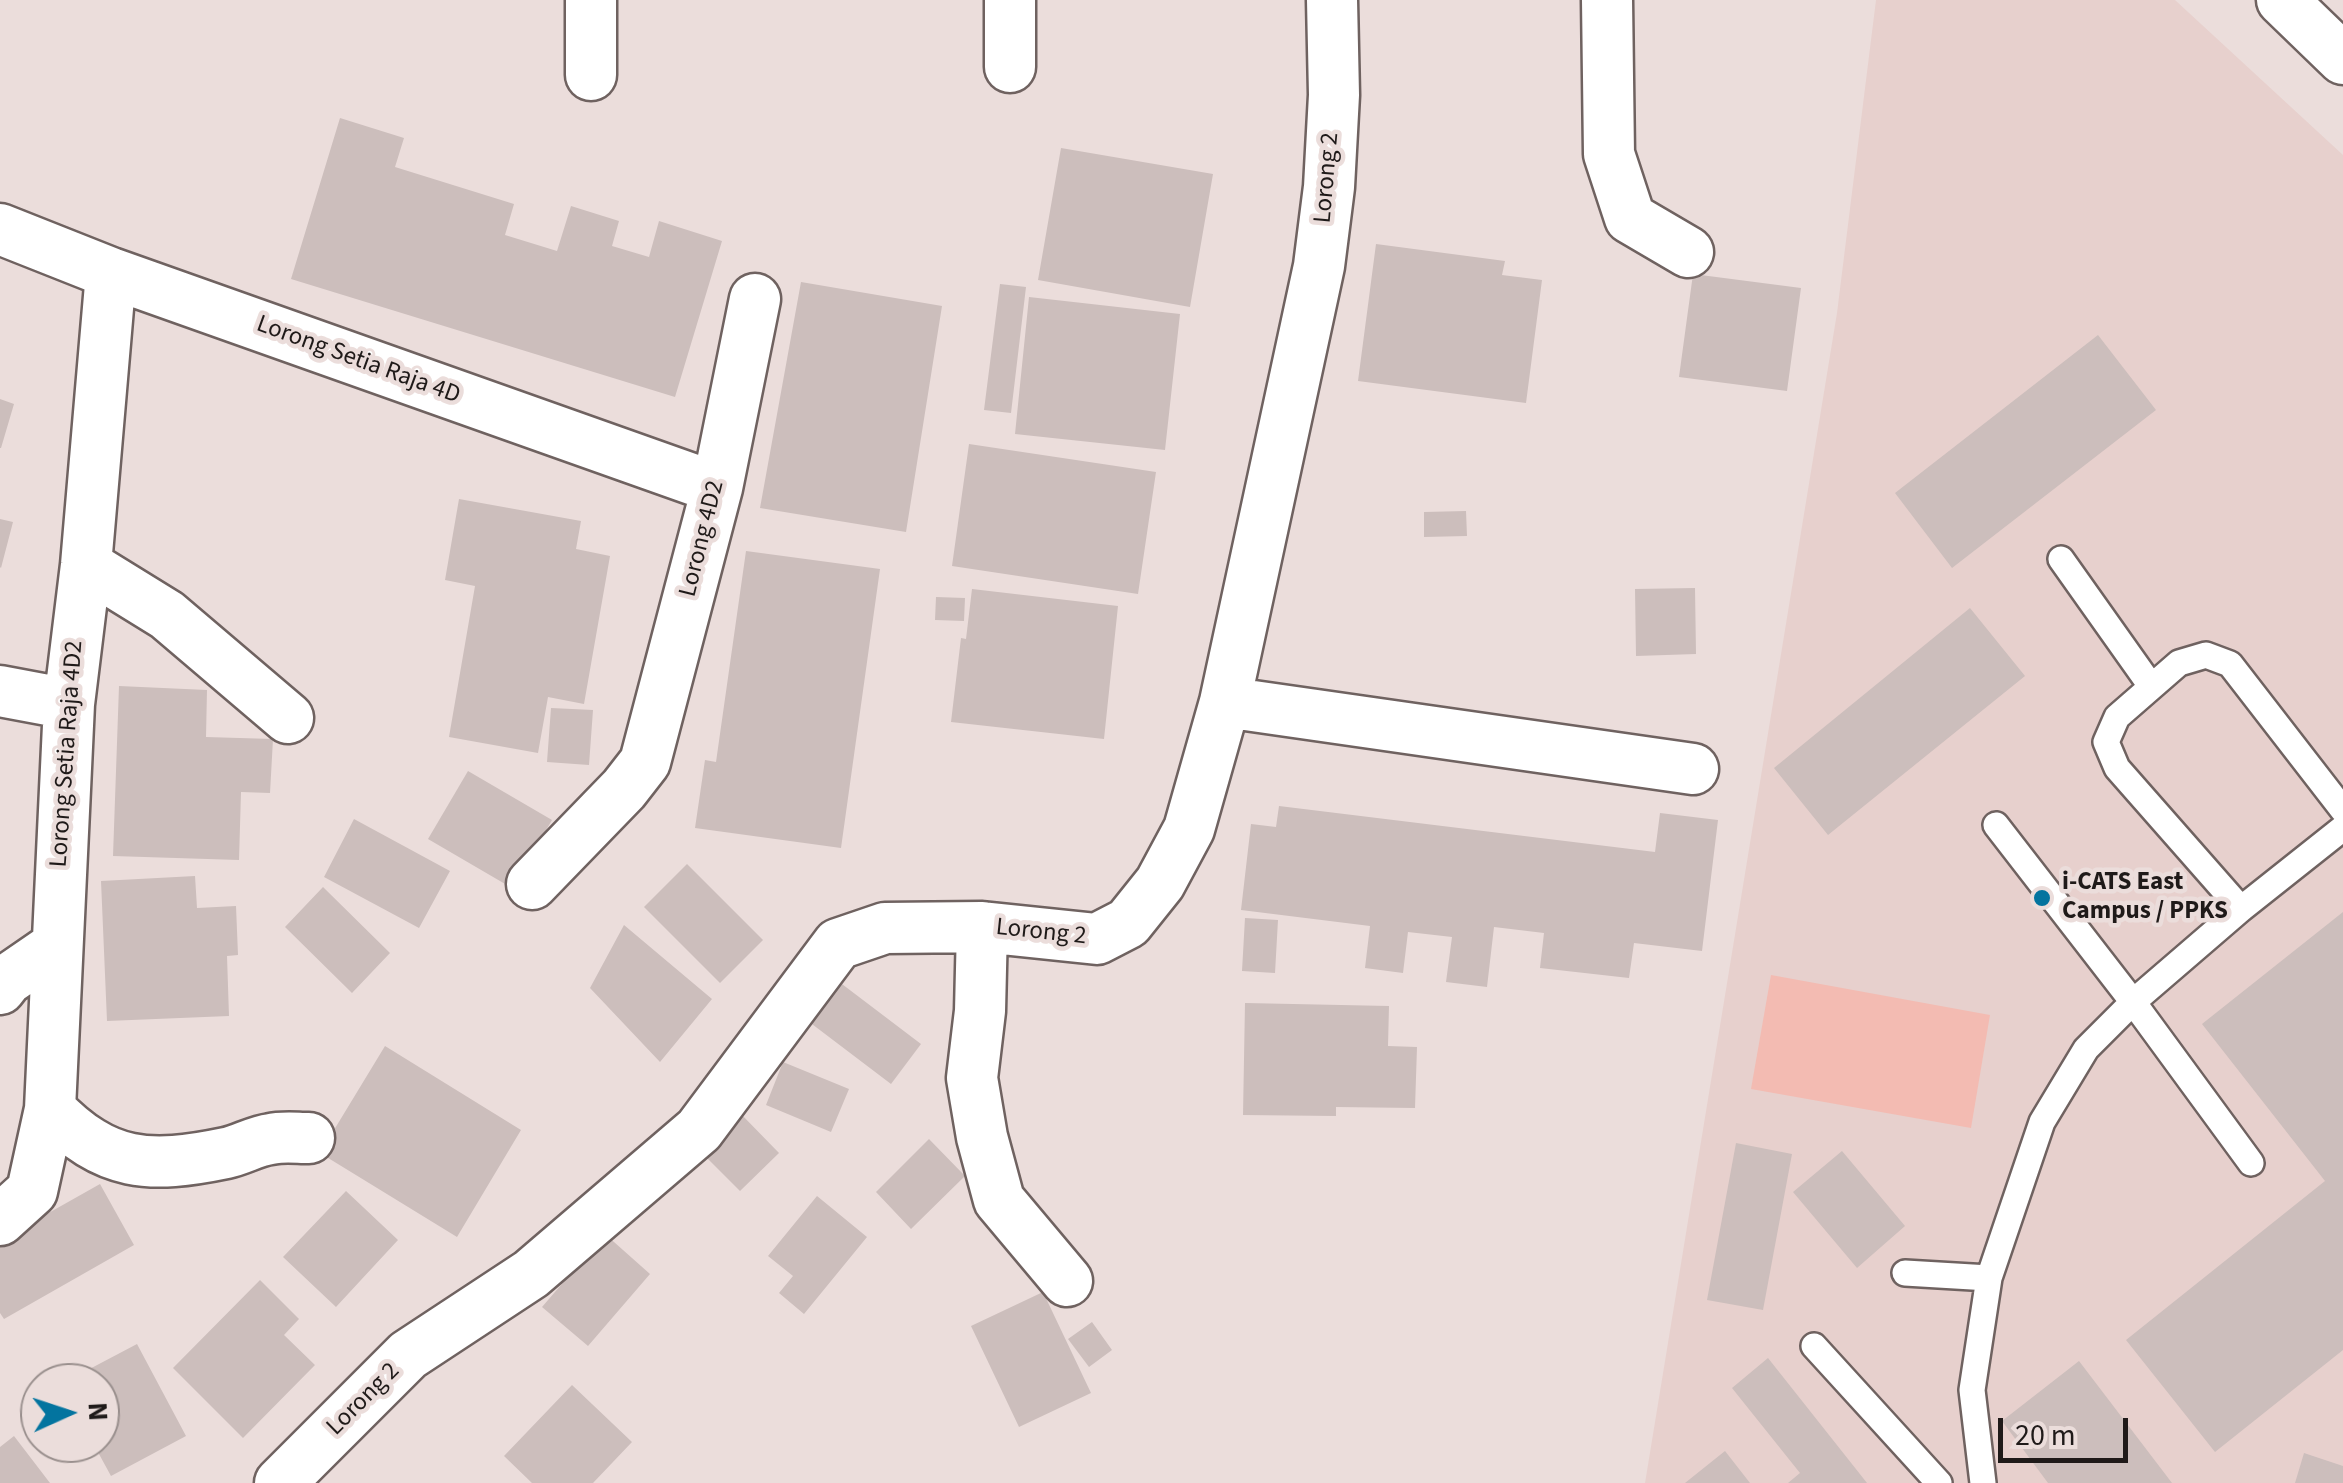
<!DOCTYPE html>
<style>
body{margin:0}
#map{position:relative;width:2343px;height:1483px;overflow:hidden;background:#ebdddb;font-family:"Source Sans 3",sans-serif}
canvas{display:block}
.north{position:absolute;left:20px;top:1363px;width:100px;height:100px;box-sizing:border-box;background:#ebdddb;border:2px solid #998f8d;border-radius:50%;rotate:87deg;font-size:28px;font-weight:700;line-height:40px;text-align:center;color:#1f1a19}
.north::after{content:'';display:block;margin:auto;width:35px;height:45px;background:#03749f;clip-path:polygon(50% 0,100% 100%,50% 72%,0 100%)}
.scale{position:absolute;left:1998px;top:1418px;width:130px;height:45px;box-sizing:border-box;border:5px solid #1f1a19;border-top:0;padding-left:12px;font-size:30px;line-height:35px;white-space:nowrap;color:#1f1a19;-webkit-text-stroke:8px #ebdddb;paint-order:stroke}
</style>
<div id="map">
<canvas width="2343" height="1483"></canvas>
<div class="north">N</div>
<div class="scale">20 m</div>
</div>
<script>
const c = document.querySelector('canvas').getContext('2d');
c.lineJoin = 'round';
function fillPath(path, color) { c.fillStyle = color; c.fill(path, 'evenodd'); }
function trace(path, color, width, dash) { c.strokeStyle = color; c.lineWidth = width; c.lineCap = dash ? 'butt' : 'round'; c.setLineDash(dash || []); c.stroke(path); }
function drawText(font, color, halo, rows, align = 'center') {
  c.font = font + ' "Source Sans 3",sans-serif'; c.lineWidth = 9; c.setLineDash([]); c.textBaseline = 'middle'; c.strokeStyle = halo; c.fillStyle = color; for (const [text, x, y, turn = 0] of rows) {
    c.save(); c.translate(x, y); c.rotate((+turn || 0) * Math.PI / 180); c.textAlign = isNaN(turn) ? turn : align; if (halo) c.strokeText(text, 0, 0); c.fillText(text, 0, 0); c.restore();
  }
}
fillPath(new Path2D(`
 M1876,0H2175L2343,155V1483H1645L1837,313Z`), '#e7d0cd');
fillPath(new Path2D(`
 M1771,975L1990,1015L1971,1128L1751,1089Z`), '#f3bbb2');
fillPath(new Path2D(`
 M340,118L404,138L395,167L514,204L505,235L557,251L571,206L619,221L612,246L649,257L659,221L722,241L675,397L291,279Z
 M1061,148L1213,174L1190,307L1038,280Z
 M1376,244L1505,261L1502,275L1542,280L1526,403L1358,381Z
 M1693,274L1801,288L1787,391L1679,377Z
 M801,282L942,306L906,532L760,508Z
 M1000,284L1026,287L1011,413L984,410Z
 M1029,297L1180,314L1165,450L1015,434Z
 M2098,335L2156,410L1952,568L1895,493Z
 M0,399L14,404L1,448H0Z
 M969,444L1156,472L1138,594L952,566Z
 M459,499L581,521L576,549L610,556L584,704L548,697L538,753L449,737L475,586L445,580Z
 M1466,511L1467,536L1424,537V512Z
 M0,519L13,522L1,568L0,567Z
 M746,551L880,569L841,848L695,828L705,760L716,762Z
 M1695,588L1696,654L1636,656L1635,589Z
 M972,589L1118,606L1104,739L951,722L961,638L966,639Z
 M936,597L965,598L964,621L935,620Z
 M1970,608L2025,676L1828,835L1774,768Z
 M119,686L207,690L206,737L273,739L270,793L241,792L239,860L113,856Z
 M551,708L593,710L589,765L547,762Z
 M468,771L552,820L512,888L428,839Z
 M1279,806L1655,852L1660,813L1718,820L1702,951L1634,943L1629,978L1540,968L1544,933L1494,927L1487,987L1446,982L1452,937L1408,932L1403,973L1365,968L1370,926L1241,910L1251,824L1276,827Z
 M354,819L450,871L419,928L324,877Z
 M687,864L763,940L720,983L644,907Z
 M195,876L197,908L236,906L238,955L227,956L229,1016L107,1021L101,881Z
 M323,887L390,953L352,993L285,927Z
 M2343,912V1350L2215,1452L2126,1340L2325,1181L2202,1024Z
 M1245,918L1278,920L1275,973L1242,971Z
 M624,925L712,999L660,1062L590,988Z
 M834,978L921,1044L891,1084L804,1018Z
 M1245,1003L1389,1006L1388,1046L1417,1047L1415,1108L1336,1107V1116L1243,1115Z
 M385,1046L521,1130L457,1237L320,1153Z
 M783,1062L849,1089L831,1132L766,1105Z
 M740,1113L779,1153L740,1191L701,1152Z
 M929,1139L965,1176L911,1229L876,1192Z
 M1736,1143L1792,1154L1763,1310L1707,1300Z
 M1842,1151L1905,1226L1857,1268L1793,1192Z
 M100,1184L134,1245L4,1319L0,1313V1227L6,1237Z
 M346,1191L398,1240L336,1307L283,1257Z
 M817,1196L867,1237L804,1314L779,1293L793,1276L768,1256Z
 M605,1234L650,1274L588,1346L542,1307Z
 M260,1280L299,1319L284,1335L315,1365L243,1438L173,1368Z
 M1043,1292L1091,1393L1019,1427L971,1326Z
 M1092,1322L1112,1350L1089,1367L1068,1339Z
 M137,1344L186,1436L111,1476L93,1443H100V1383H63Z
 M1768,1358L1867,1483H1788L1800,1473L1732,1388Z
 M2079,1361L2172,1483H2048L2002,1421Z
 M572,1385L632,1442L593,1483H532L504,1456Z
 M14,1436L50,1483H0V1447Z
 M1725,1451L1750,1483H1685Z
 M2304,1453L2343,1466V1483H2295Z`), '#ccbebc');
const service = new Path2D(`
 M2061,559L2151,686
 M1996,825L2133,1002L2251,1163
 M2241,909L2117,768L2106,742L2117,717L2179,663L2206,655L2230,664L2343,810
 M1905,1273L1989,1278
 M1814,1346L1939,1483
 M1983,1483L1972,1390L1989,1278L2042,1122L2086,1049L2133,1002L2241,909L2343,828`);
const minor = new Path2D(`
 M591,0V75
 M1010,0V67
 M1607,0L1609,154L1630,218L1688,252
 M2282,0L2343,59
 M0,229L111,273L717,488
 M86,565L167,615L288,718
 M0,691L69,704
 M1225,702L1693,769
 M532,884L624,789L645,762L717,488L755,299
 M982,927L980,1011L972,1078L982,1137L999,1200L1067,1281
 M0,989L7,980L55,947
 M50,1109C106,1167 149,1169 226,1153C241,1150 255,1141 271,1139C283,1136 297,1138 309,1138
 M0,1220L32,1191L50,1109L69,704L86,565L111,273
 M280,1483L408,1355L531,1274L699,1130L838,944L885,928L982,927L1097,939L1128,923L1160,883L1189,829L1225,702L1319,266L1329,187L1334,95L1332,0`);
trace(service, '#6f6260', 30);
trace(minor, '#6f6260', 55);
trace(service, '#fff', 25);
trace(minor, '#fff', 50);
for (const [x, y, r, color] of [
 [2042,898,10,"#03749f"]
]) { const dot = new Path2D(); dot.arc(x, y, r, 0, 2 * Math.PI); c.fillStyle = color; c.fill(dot); trace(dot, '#ebdddb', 4); }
drawText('25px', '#1f1a19', '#ebdddb', [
 ["Lorong 2",1328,178,-85],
 ["Lorong Setia Raja 4D",358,361,20],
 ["Lorong 4D2",703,539,-76],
 ["Lorong Setia Raja 4D2",68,754,-86],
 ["Lorong 2",1041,933,6],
 ["Lorong 2",364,1400,-45]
]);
drawText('bold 25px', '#1f1a19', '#ebdddb', [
 ["i-CATS East",2062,884],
 ["Campus / PPKS",2062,913]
], 'left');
</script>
